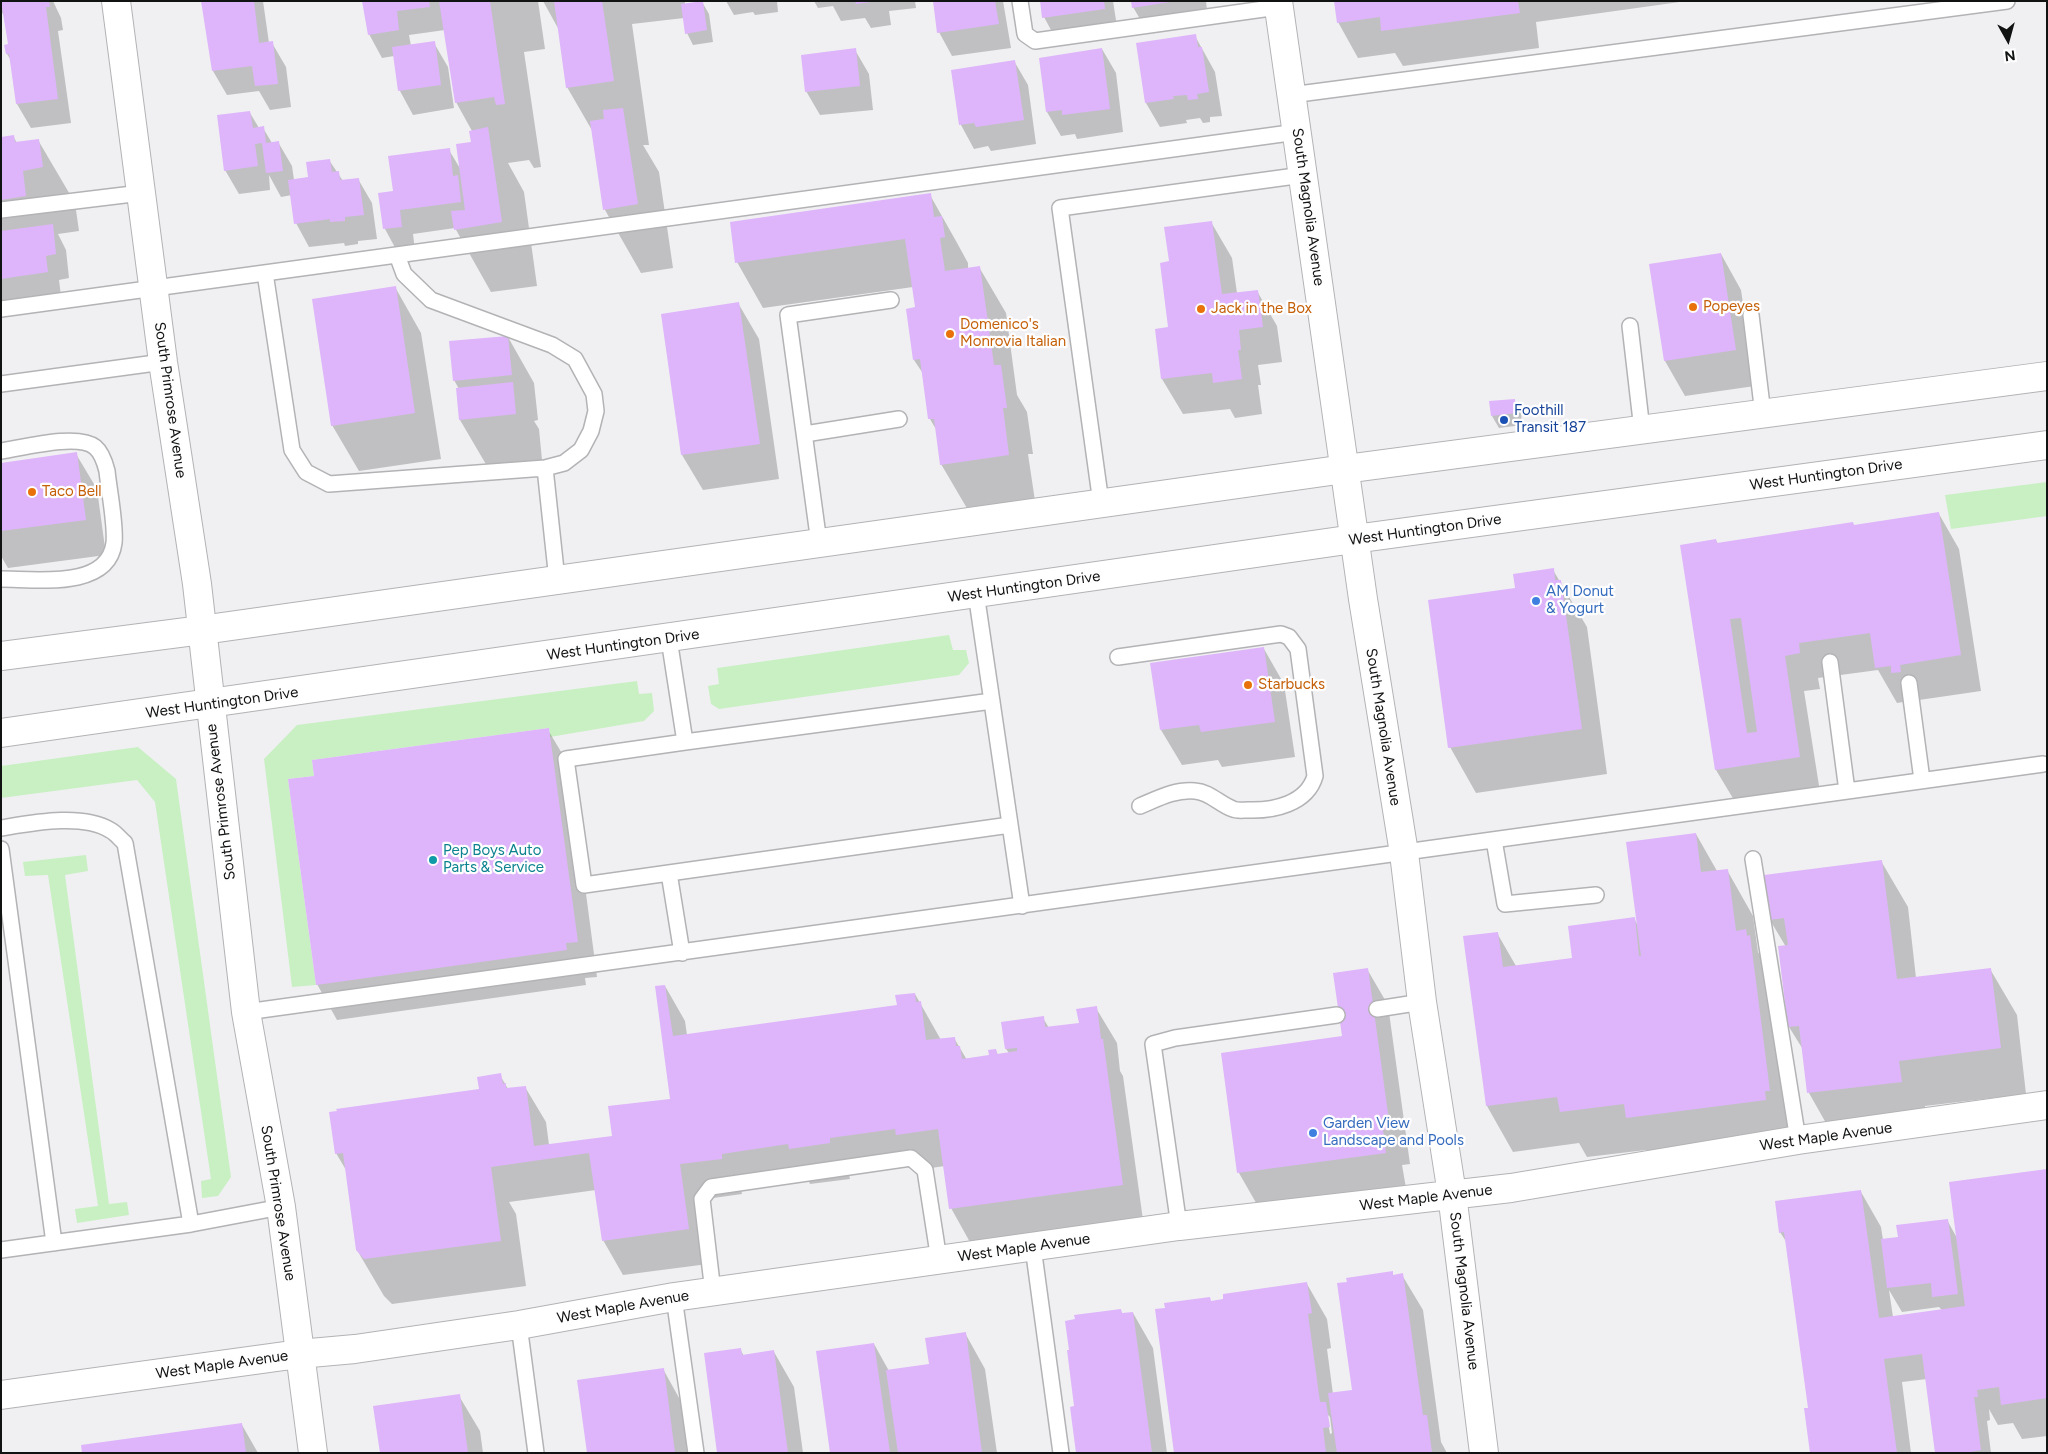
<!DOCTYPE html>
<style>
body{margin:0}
#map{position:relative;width:2048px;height:1454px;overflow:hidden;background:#f0f0f3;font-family:Figtree,sans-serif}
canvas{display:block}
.frame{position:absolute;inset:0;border:2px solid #111212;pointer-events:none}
.north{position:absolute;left:1983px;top:15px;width:50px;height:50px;-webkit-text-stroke:4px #fefeff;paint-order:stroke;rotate:173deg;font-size:14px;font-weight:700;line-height:20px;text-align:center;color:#111212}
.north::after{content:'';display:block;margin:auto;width:18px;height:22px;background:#111212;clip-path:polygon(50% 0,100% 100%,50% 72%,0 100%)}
</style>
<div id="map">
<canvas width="2048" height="1454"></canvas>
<div class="frame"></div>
<div class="north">N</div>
</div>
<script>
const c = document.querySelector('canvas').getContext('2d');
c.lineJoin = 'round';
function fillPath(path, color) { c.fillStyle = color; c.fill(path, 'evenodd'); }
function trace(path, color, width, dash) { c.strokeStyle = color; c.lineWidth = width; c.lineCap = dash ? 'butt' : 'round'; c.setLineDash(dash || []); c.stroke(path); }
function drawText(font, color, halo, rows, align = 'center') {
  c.font = font + ' Figtree,sans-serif'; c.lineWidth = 4.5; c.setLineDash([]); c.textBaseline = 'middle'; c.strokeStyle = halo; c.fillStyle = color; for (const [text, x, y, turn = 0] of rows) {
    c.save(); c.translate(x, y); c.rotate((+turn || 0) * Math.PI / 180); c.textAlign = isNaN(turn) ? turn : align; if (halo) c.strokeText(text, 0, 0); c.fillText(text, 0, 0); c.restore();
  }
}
fillPath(new Path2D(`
 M2047,482V516L1951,529L1945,495Z
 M949,635L953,650H966L969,663L959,675L719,709L711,704L708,686L719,684L717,668Z
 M637,681L639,694L652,693L654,711L644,721L550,737L549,728L312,760L314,776L288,779L316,985L292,987L264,759L297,725Z
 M138,747L176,779L231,1177L218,1196L202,1198L201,1181L211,1179L155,802L137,780L1,798V766Z
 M86,855L88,871L65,875L109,1204L127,1202L129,1215L77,1223L75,1209L98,1206L48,875L25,876L23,862Z`), '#c8f0c2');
fillPath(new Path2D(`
 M53,1L61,18L63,30L58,31L71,123L31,128L17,104L12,62L7,54L10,46L6,19L1,11V2Z
 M203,1H263L269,43H272L286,67L291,107L270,110L259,91L227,95L213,71Z
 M364,1H538L545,49L524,52L541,167L534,168L529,160L508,163L524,192L537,286L491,292L455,228L413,234L415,251L398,253L385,229L380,194L394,192L449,150L461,170L472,143V131L456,102L445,30L409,35L411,46L434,43L448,67L454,108L413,115L400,91L394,56L382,58L369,34Z
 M543,1H685V5L702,2L709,14L713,42L693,45L687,33L684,18L632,24L649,145H643L659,172L673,268L641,273L605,210L593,132L567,87L559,30Z
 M726,1H777L778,12L755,15L753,12L734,15Z
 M814,1H915L916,8L889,11L891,25L871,28L865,18L841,21L833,6L818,8Z
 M934,1H1003L1011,48L952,56L939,32Z
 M1042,1H1113L1118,33L1057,41L1044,17Z
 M1132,1H1206L1207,10L1147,31L1133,7Z
 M1335,1H1687L1536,22L1539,48L1403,66L1395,53L1358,58L1338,22Z
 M1195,36L1215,72L1222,116L1210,117V122L1203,123L1200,118L1186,120L1187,123L1160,127L1146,103Z
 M1102,49L1116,73L1123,132L1077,139L1075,134L1061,136L1047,112Z
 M855,50L869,74L873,110L820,115L806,91Z
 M1014,61L1028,85L1036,144L991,151L988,146L974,149L961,125L952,71Z
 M250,113L259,128H263L272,143L278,142L292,166L294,180L309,178L329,160L343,181L358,179L372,203L377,239L358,241V244L345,246L344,243L309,247L296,223L292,195L281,197L269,175L270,190L239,194L225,170Z
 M13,136L17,143L38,140L75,203L79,231L58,234L66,250L69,278L59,280L61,296L1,303V138Z
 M930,195L956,241L968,263V269L979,267L1006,313L1017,395L1027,412L1033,454H1028L1035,501L968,510L941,464L937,431L930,419L924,375L914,360L916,308L913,287L763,308L737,262Z
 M1211,222L1232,258L1237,293L1257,291L1277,326L1282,362L1258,365L1261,385H1258L1262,414L1235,418L1230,409L1183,414L1162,379L1156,330L1170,328V262Z
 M1721,254L1741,290L1755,386L1685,396L1665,361Z
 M395,287L421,333L441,459L359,471L332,425Z
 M738,303L759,339L779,479L703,490L682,455Z
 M508,337L534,383L538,420L534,421L539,429L542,460L487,466L460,420L459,389L454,380Z
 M1514,400L1521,412L1522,425L1499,428L1492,416L1491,402Z
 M76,454L97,489L106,555L8,568L1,556V464Z
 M1939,514L1959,549L1981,691L1919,700L1920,708H1913L1909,701L1897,703L1878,670L1818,678L1820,689L1804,691L1820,792L1737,805L1716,770V540L1718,544Z
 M1553,570L1587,627L1607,774L1476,793L1450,747L1516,589Z
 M1264,649L1284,684L1295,757L1222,767L1218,760L1182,765L1161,730Z
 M548,730L569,765L597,977L585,978L586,985L337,1020L317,984L316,777Z
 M1696,834L1717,871L1727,870L1753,916L1758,952L1772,976L1795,1136L1654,1163L1646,1150L1587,1157L1579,1143L1513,1152L1487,1106L1464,937L1497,933L1516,966L1573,959L1634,918L1638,926Z
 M1881,861L1908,907L1916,978L1990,969L2017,1015L2026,1094L1925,1106L1927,1127L1835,1139L1809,1093L1804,1051L1789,1027L1786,947L1770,920Z
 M1367,969L1388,1005L1410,1164L1402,1165L1406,1188L1259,1208L1239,1173L1222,1054L1343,1037Z
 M665,986L685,1021L687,1035L899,1006L915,994L941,1040L954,1038L967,1060L990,1057L996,1050L998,1055L1009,1053L1006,1049L1043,1018L1049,1028L1080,1024L1096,1008L1117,1043L1120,1071L1123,1076L1143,1220L971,1244L951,1208L945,1166L917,1170L914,1164L849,1174L850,1179L810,1184L808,1179L741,1189L742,1194L699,1200L708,1264L623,1275L603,1240L596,1190L509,1202L516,1214L526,1286L392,1304L384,1296L357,1250L346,1170L336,1153L480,1090L500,1075L508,1089L525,1087L546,1122L549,1145L613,1137L672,1100Z
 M2047,1170V1436L2022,1439L2013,1423L1998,1425L1989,1409L1990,1420L1987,1421L1991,1453H1937L1927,1379L1902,1382L1911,1453H1811L1809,1409L1787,1243L1780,1232L1861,1192L1881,1227L1883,1240L1900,1238L1947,1220L1957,1238ZM1889,1290L1902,1312L1939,1307L1942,1310L1893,1317Z
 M1392,1273L1394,1276L1402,1275L1423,1310L1441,1442L1447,1453H1175L1211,1302L1307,1284L1327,1319L1331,1348L1327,1349L1333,1394L1353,1391ZM1327,1414L1330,1417L1332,1433L1330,1434Z
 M1120,1310L1123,1314L1133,1313L1153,1348L1167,1453H1077L1076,1408Z
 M965,1333L985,1369L997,1453H831L874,1344L889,1371L930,1365Z
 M740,1349L744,1356L774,1352L794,1387L803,1453H719Z
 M663,1369L683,1405L690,1453H589Z
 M459,1396L480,1431L483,1453H381Z
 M242,1425L258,1453H83Z`), '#0003');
fillPath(new Path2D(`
 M1,1H49L50,7H46L58,99L16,104L9,54H6L4,45L8,44Z
 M201,1H254L259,43L273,41L278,84L255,86L252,66L212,71Z
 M362,1H429L430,7L397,11L399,30L368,35Z
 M439,1H490L505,104L496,105L494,97L455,103Z
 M554,1H602L614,81L566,88Z
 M703,1L707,30L685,34L681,4Z
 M855,1H871V2L856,4Z
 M933,1H995L999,24L937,33Z
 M1040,1H1104L1105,9L1042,18Z
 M1131,1H1170V2L1132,8Z
 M1334,1H1518L1520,13L1381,31L1380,17L1337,23Z
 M1196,34L1198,47H1202L1209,92L1197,94L1198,99L1188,100L1187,95L1173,96L1174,99L1145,103L1136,43Z
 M435,41L441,85L398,91L392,47Z
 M856,48L860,86L805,92L801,55Z
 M1102,48L1110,109L1062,115V110L1046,112L1039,58Z
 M1015,60L1024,120L976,127L974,123L959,125L951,70Z
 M623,108L638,204L603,210L590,121L604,119L603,110Z
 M250,111L253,128L264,126L266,143L279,141L283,171L266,173L262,143L255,144L258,166L224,171L217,115Z
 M488,127L502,222L454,230L451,211L465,210L456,144L471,142L469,131Z
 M14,135L15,142L39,139L43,167L23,171L26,196L1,200V137Z
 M450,148L453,176L458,175L461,202L400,210L402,227L383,229L378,193L393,191L388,156Z
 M330,159L332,172L339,171L340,180L359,178L364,215L345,217V221L330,222V219L294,224L288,180L308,177L306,162Z
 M931,193L934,217L942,216L945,237L940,238L945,271L980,266L994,365H1001L1007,408H1003L1009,455L940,465L934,419H928L920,359L913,360L906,309L915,307L905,239L735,263L730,222Z
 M1212,221L1222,294L1258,290L1263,327L1239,330L1241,350H1238L1242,379L1213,383L1212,373L1161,379L1155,329L1168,327L1160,263L1169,261L1164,227Z
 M53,224L56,254L46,256L48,272L1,279V231Z
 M1721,253L1736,350L1664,361L1649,264Z
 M396,286L415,413L331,426L312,299Z
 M739,302L760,444L681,455L661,314Z
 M508,336L512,375L453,381L449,341Z
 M513,382L516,414L459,420L456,388Z
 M1515,399L1516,413L1491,416L1489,401Z
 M77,452L86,520L1,531V463Z
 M1939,512L1961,655L1900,665L1901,672L1891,673V666L1875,668L1870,633L1799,643L1800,653L1785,656L1800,757L1715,770L1680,545L1716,539L1717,543L1853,522L1854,525ZM1741,618L1757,732L1747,733L1730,619Z
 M1554,568L1555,580H1561L1582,729L1448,748L1428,600L1515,588L1513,574Z
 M1264,647L1275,722L1201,732L1199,725L1160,730L1150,663Z
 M549,728L578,942L566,943L567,950L316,985L288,779L314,776L312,760Z
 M1696,833L1701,872L1728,869L1736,931L1746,929L1747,936L1750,935L1770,1091H1765L1766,1100L1626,1118L1624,1104L1560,1112L1557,1097L1486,1106L1463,936L1498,932L1503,967L1572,958L1568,926L1635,917L1639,956H1641L1626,842Z
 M1882,860L1897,979L1991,968L2001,1048L1899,1061L1902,1082L1807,1093L1799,1026L1788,1027L1778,946L1788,945L1784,918L1769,920L1764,875Z
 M1368,968L1390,1128L1383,1130L1386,1153L1237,1173L1221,1053L1342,1036L1333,973Z
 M665,985L673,1036L897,1005L895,995L915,993L916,1002L921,1001L926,1040L955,1037L956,1046H960L962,1059L989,1055L988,1050L996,1049L997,1054L1017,1051V1048L1005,1049L1001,1022L1044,1016L1045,1027L1079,1023L1076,1009L1097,1006L1101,1039H1103L1123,1185L949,1209L938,1129L896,1135L895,1129L830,1138V1143L789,1149L788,1144L722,1154V1159L680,1164L689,1229L602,1241L589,1153L491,1167L501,1241L364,1259L356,1250L343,1153L335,1154L329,1112L337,1111L336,1109L479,1089L477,1077L501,1073L503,1084L506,1083V1088L526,1086L534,1146L612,1136L608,1106L670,1099L655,986Z
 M2047,1169V1398L2001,1405L1999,1387L1977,1390L1978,1397H1974L1981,1450L1965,1453H1935L1922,1354L1884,1359L1897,1453H1810L1804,1408H1808L1784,1232L1779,1233L1775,1201L1861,1190L1879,1318L1965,1306L1949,1182Z
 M1948,1219L1958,1294L1932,1297L1931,1283L1887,1288L1881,1239L1898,1237L1896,1225Z
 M1393,1271V1275L1403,1273L1423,1415H1427L1432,1453H1337L1328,1393L1352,1390L1337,1283L1347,1282L1346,1278Z
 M1307,1282L1312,1313L1308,1314L1320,1402H1326L1330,1427L1323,1428L1326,1453H1174L1155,1309L1165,1308L1164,1303L1210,1297L1211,1301L1223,1299V1294Z
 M1121,1309L1122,1313L1133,1312L1152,1453H1076L1070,1407L1074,1406L1067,1350H1069L1065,1321L1075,1319L1074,1315Z
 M966,1332L982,1453H898L886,1370L929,1364L925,1338Z
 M874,1343L890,1453H830L816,1351Z
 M741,1348L742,1355L774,1350L788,1453H717L704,1353Z
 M664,1368L675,1453H587L577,1380Z
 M460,1394L468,1453H380L373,1406Z
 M242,1423L246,1453H82L81,1445Z`), '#deb4fa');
const lane = new Path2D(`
 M1020,1L1025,34L1035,41L1278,7
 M1291,95L2007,1
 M1,210L141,193
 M265,273L292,450L306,472L329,484L545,468L564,463L581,450L591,431L596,411L594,394L575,359L552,345L431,300L404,274L397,255
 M1,309L1297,132
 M1751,315L1763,414
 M1630,326L1642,430
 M1,384L163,362
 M805,434L899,419
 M1,451C22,448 78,433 95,447C101,452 105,463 107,471C109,491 116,525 114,543C108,590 35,579 1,579
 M545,468L557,580
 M1101,503L1060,208L1303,175
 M819,543L788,315L891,300
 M976,593L1022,906
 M669,639L685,742L566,759L584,885L669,873L682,953
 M1118,657L1281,634L1289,637L1298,649L1315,776C1307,804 1273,811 1248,810C1243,810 1237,811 1233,809C1219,804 1210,792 1195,791C1175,789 1157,799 1140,806
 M1830,662L1847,791
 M1909,683L1922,780
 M685,742L992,701
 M1,828C32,823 82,813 110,830C116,833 120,839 125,843L191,1224
 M1494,840L1505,904L1596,895
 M1,849L54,1243
 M1753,859L1798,1140
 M669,873L1010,825
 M1377,1009L1422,1002
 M246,1012L2043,764
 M1179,1226L1153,1044L1175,1038L1337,1015
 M1033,1247L1061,1453
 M1,1250L191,1224L281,1207
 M713,1292L702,1199L711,1187L911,1158L925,1170L939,1260
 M674,1297L696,1453
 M519,1325L536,1453`);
const street = new Path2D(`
 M116,1L163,362L197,584L246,1012L281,1207L313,1453
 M1278,1L1363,599L1404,853L1422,1002L1452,1194L1484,1453
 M1,1395L299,1354L355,1349L519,1325L674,1297L1179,1226L1511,1188L1798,1140L2047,1105`);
const primary = new Path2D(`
 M1,656L202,630L1345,469L2047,376
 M1,733L1354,539L2047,445`);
trace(lane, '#b3b3b6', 18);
trace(street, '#b3b3b6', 30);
trace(primary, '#b3b3b6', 30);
trace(lane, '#fff', 15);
trace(street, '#fff', 28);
trace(primary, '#fff', 28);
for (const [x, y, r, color] of [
 [1693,307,5,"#e8710a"],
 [1201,309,5,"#e8710a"],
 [950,334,5,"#e8710a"],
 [1504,420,5,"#1a4fb4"],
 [32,492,5,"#e8710a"],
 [1536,601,5,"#3f7fe0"],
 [1248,685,5,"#e8710a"],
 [433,860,5,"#0f9aa8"],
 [1313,1133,5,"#3f7fe0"]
]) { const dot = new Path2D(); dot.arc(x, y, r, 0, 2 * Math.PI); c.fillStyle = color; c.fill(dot); trace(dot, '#fefeff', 2); }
drawText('15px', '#111212', '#fefeff', [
 ["South Magnolia Avenue",1308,207,82],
 ["South Primrose Avenue",170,400,82],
 ["West Huntington Drive",1826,475,-8],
 ["West Huntington Drive",1425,530,-8],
 ["West Huntington Drive",1024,587,-8],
 ["West Huntington Drive",623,645,-8],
 ["West Huntington Drive",222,703,-8],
 ["South Magnolia Avenue",1383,727,81],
 ["South Primrose Avenue",221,802,-97],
 ["West Maple Avenue",1826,1137,-8],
 ["West Maple Avenue",1426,1198,-7],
 ["South Primrose Avenue",278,1203,81],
 ["West Maple Avenue",1024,1248,-8],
 ["South Magnolia Avenue",1464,1291,83],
 ["West Maple Avenue",623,1307,-10],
 ["West Maple Avenue",222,1365,-8]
]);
drawText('15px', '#c56008', '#fefeff', [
 ["Popeyes",1703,307],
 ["Jack in the Box",1211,309],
 ["Domenico's",960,325],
 ["Monrovia Italian",960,342],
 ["Taco Bell",42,492],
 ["Starbucks",1258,685]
], 'left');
drawText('15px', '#164399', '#fefeff', [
 ["Foothill",1514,411],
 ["Transit 187",1514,428]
], 'left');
drawText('15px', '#366cbe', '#fefeff', [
 ["AM Donut",1546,592],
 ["& Yogurt",1546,609],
 ["Garden View",1323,1124],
 ["Landscape and Pools",1323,1141]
], 'left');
drawText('15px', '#0d838f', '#fefeff', [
 ["Pep Boys Auto",443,851],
 ["Parts & Service",443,868]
], 'left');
</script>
